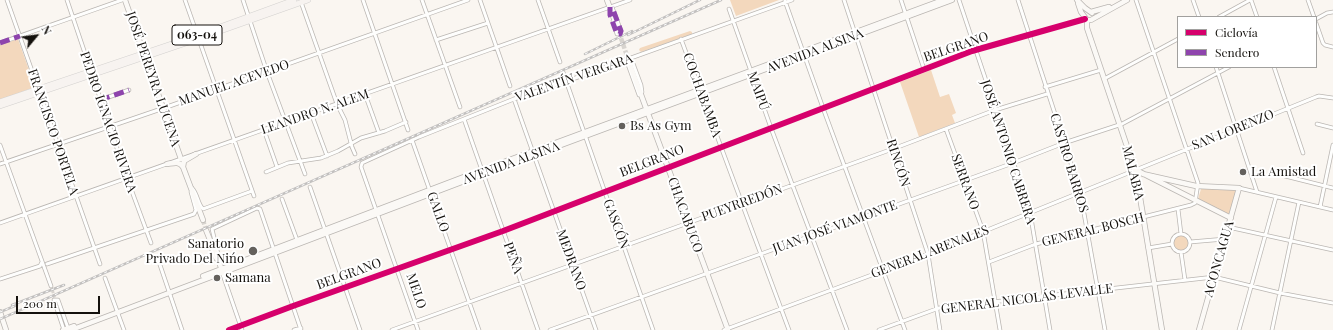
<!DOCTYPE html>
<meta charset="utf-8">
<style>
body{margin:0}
#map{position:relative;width:1333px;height:330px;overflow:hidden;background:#faf6f1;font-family:"Playfair Display",serif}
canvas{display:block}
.legend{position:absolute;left:1177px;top:16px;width:140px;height:52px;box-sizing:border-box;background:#fff;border:1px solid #a1a09e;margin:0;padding:5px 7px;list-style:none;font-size:12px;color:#14110d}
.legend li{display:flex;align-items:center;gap:8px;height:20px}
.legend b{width:20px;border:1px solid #a1a09e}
.north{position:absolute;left:16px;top:16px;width:40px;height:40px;-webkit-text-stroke:3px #fff;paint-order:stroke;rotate:61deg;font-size:11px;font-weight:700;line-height:16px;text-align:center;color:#14110d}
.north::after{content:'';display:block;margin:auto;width:14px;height:18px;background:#14110d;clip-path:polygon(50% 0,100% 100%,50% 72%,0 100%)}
.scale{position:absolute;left:16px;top:296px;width:84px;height:18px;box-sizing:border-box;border:2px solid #14110d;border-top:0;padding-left:5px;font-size:12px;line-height:14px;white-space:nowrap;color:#14110d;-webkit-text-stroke:3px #fff;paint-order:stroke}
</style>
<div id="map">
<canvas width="1333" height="330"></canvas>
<ul class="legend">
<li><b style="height:5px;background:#d6006c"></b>Ciclovía</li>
<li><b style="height:5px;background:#8e44ad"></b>Sendero</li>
</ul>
<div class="north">N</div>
<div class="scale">200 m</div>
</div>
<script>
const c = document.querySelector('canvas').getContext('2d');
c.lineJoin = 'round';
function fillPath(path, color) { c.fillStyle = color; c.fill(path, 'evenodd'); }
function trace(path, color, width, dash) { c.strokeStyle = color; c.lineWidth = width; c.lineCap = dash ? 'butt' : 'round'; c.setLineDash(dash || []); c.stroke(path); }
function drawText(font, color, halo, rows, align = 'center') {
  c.font = font + ' "Playfair Display",serif'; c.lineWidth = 4; c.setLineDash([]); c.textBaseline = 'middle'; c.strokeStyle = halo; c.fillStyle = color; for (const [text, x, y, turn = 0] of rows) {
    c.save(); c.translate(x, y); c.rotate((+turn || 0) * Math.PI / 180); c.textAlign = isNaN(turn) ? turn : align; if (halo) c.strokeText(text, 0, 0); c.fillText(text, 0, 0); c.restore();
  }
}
fillPath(new Path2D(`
 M730,0H779L736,16Z
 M690,31L692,32V34L641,52L639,50L640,48Z
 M18,39L35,87L0,100V45Z
 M931,70L940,97L949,94L956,113L952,115L955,123L919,137L900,82Z
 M1201,189H1234L1236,190L1230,214L1229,215L1198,199Z
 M1173 243a8 8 0 1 1 16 0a8 8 0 1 1-16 0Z`), '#f3d8bd');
trace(new Path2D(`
 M51,286L56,302`), '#d8d4cf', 3, [3, 1.5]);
trace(new Path2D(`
 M619,32L629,62
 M203,220L206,230`), '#d8d4cf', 4.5, [4.5, 2]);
const street = new Path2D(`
 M7,0L100,264
 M67,0L127,178L151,243
 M185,0L254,196
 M243,0L267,72L305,174
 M363,0L408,130
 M422,0L460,107
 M480,0L510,86
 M538,0L560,62
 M844,0L928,254L940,330
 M901,0L924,69
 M959,0L1030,212L1050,330
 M1018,0L1080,191L1105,330
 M1193,0L1199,17
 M1251,0L1257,17
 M1308,0L1314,17
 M785,1L823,108L905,330
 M301,2L337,104L345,120L352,147L355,154
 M612,7L621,31L620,34H617L613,21
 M729,9L771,128L847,330
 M1219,17L1250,0
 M1316,19L1327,13L1333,12
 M1316,23L1323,43L1325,45L1333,47
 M681,39L789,330
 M436,40L488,23
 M0,43L122,0
 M631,58L641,85L642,92
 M626,59L639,95
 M1216,67L1257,192
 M1274,67L1303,153
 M563,72L653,330
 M1104,79L1178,39
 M1045,87L1101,70
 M365,94L379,133
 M514,99L596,330
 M100,100L129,90
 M311,113L327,156
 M464,119L538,330
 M1317,124L1333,128
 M946,129L983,231L1000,330
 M264,130L277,167
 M412,140L479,330
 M0,145L51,286
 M0,164L164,108L468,0
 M266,172L288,163L321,158L338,151L361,138L385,131L406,122
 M1285,176L1333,188
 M310,187L360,330
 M192,188C198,194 197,203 203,209L252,191
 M1239,188L1333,210
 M282,199L297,240
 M1320,207L1333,145
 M1178,209L1181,234
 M0,223L630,0
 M1228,227L1333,250
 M1172 243a9 9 0 1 1 18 0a9 9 0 1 1-18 0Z
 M1190,242L1225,239
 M210,246L216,259
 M1148,248L1172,244
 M1181,252L1185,280
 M219,258L212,229L257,208L260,209L301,330
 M158,259L182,330
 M989,262L1036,244L1191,205L1195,203L1198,183L1136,0
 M47,264L194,214L196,210L191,192
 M222,272L242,330
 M105,278L124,330
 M0,279L40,266L42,262
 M64,330L54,300H58L68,328
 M229,330L293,306L503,231L972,51L1085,19
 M294,330L301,328
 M392,330L898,147L995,110L1047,94
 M418,330L361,167L362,163L419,137L514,99L567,81L792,0
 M550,330L1013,163L1064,143L1122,124L1229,67
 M724,330L928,254L1316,97L1319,96L1333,98
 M879,330L939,308L1214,277L1280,293L1333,303
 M1239,330L1276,197
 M1272,330L1299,202`);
const secondary = new Path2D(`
 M125,0L181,159
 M607,0L619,32
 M1077,0L1085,8L1092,13
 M1078,3L1081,12L1087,20
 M1091,12L1109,7
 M1087,20V28L1136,173L1162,330
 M1087,20H1091L1127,0
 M629,62L728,330
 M167,164C174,163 179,161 183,167L203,220
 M183,167L184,161L196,154
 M1134,169L1231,218
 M1143,174L1196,186L1239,188L1199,330
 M206,230L222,270
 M203,276L482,170L943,0
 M0,312L6,330
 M63,330L74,326
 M71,330L483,174L952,0`);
const primary = new Path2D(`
 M0,102L198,35L294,0
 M0,106L198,39L308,0`);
trace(street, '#bab6b2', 4.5);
trace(secondary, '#bab6b2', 6);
trace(primary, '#d3d1cf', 6);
trace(street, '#fefefd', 3);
trace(secondary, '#fbf9f6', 4.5);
trace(primary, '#f7f3f0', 5);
const rail = new Path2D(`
 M628,35L700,0
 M585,54L632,31
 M12,305L64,285
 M0,312L17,305
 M0,319L721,0`);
trace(rail, '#c2c0bf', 2.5);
trace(rail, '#fff', 1, [3]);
trace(new Path2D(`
 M610,7V15L617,34H620L621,31L612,7
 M0,43L20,36
 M100,100L129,90`), '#8e44ad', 5, [10, 5]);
trace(new Path2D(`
 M229,330L293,306L503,231L972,51L1085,19`), '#d6006c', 6);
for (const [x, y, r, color] of [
 [622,126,4,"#64615d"],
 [1243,172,4,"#64615d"],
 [253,251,5,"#64615d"],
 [217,278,4,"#64615d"]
]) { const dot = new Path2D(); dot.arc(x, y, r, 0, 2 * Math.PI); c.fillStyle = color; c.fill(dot); trace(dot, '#fff', 1.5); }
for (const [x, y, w] of [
 [197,35,50]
]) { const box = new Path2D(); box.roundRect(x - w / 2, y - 10, w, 20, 3); c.fillStyle = '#fff'; c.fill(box); trace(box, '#14110d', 1); }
drawText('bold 12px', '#14110d', null, [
 ["063-04",197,35]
]);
drawText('13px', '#14110d', '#fff', [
 ["BELGRANO",956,47,-19],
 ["AVENIDA ALSINA",815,51,-21],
 ["VALENTÍN VERGARA",574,78,-19],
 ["JOSÉ PEREYRA LUCENA",153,79,71],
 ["MANUEL ACEVEDO",234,83,-19],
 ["MAIPÚ",758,91,70],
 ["COCHABAMBA",702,95,70],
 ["LEANDRO N. ALEM",315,112,-19],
 ["PEDRO IGNACIO RIVERA",108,122,71],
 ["SAN LORENZO",1233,130,-22],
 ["FRANCISCO PORTELA",53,132,71],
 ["JOSÉ ANTONIO CABRERA",1008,152,72],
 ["BELGRANO",652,161,-21],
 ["AVENIDA ALSINA",511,163,-20],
 ["RINCÓN",898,163,72],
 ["CASTRO BARROS",1069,163,73],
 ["MALABIA",1133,173,76],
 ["SERRANO",965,182,70],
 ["PUEYRREDÓN",742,203,-20],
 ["GALLO",438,212,70],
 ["CHACABUCO",685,215,70],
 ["GASCÓN",616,224,70],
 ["JUAN JOSÉ VIAMONTE",835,227,-20],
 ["GENERAL BOSCH",1093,230,-14],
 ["GENERAL ARENALES",930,252,-21],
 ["PEÑA",513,258,70],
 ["ACONCAGUA",1219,259,-74],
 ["MEDRANO",571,260,70],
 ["BELGRANO",349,274,-20],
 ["MELO",416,291,71],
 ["GENERAL NICOLÁS LEVALLE",1027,299,-7]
]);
drawText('13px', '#14110d', '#fff', [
 ["Bs As Gym",630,126],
 ["La Amistad",1251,172],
 ["Sanatorio",244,244,"right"],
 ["Privado Del Nińo",244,259,"right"],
 ["Samana",225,278]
], 'left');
</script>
